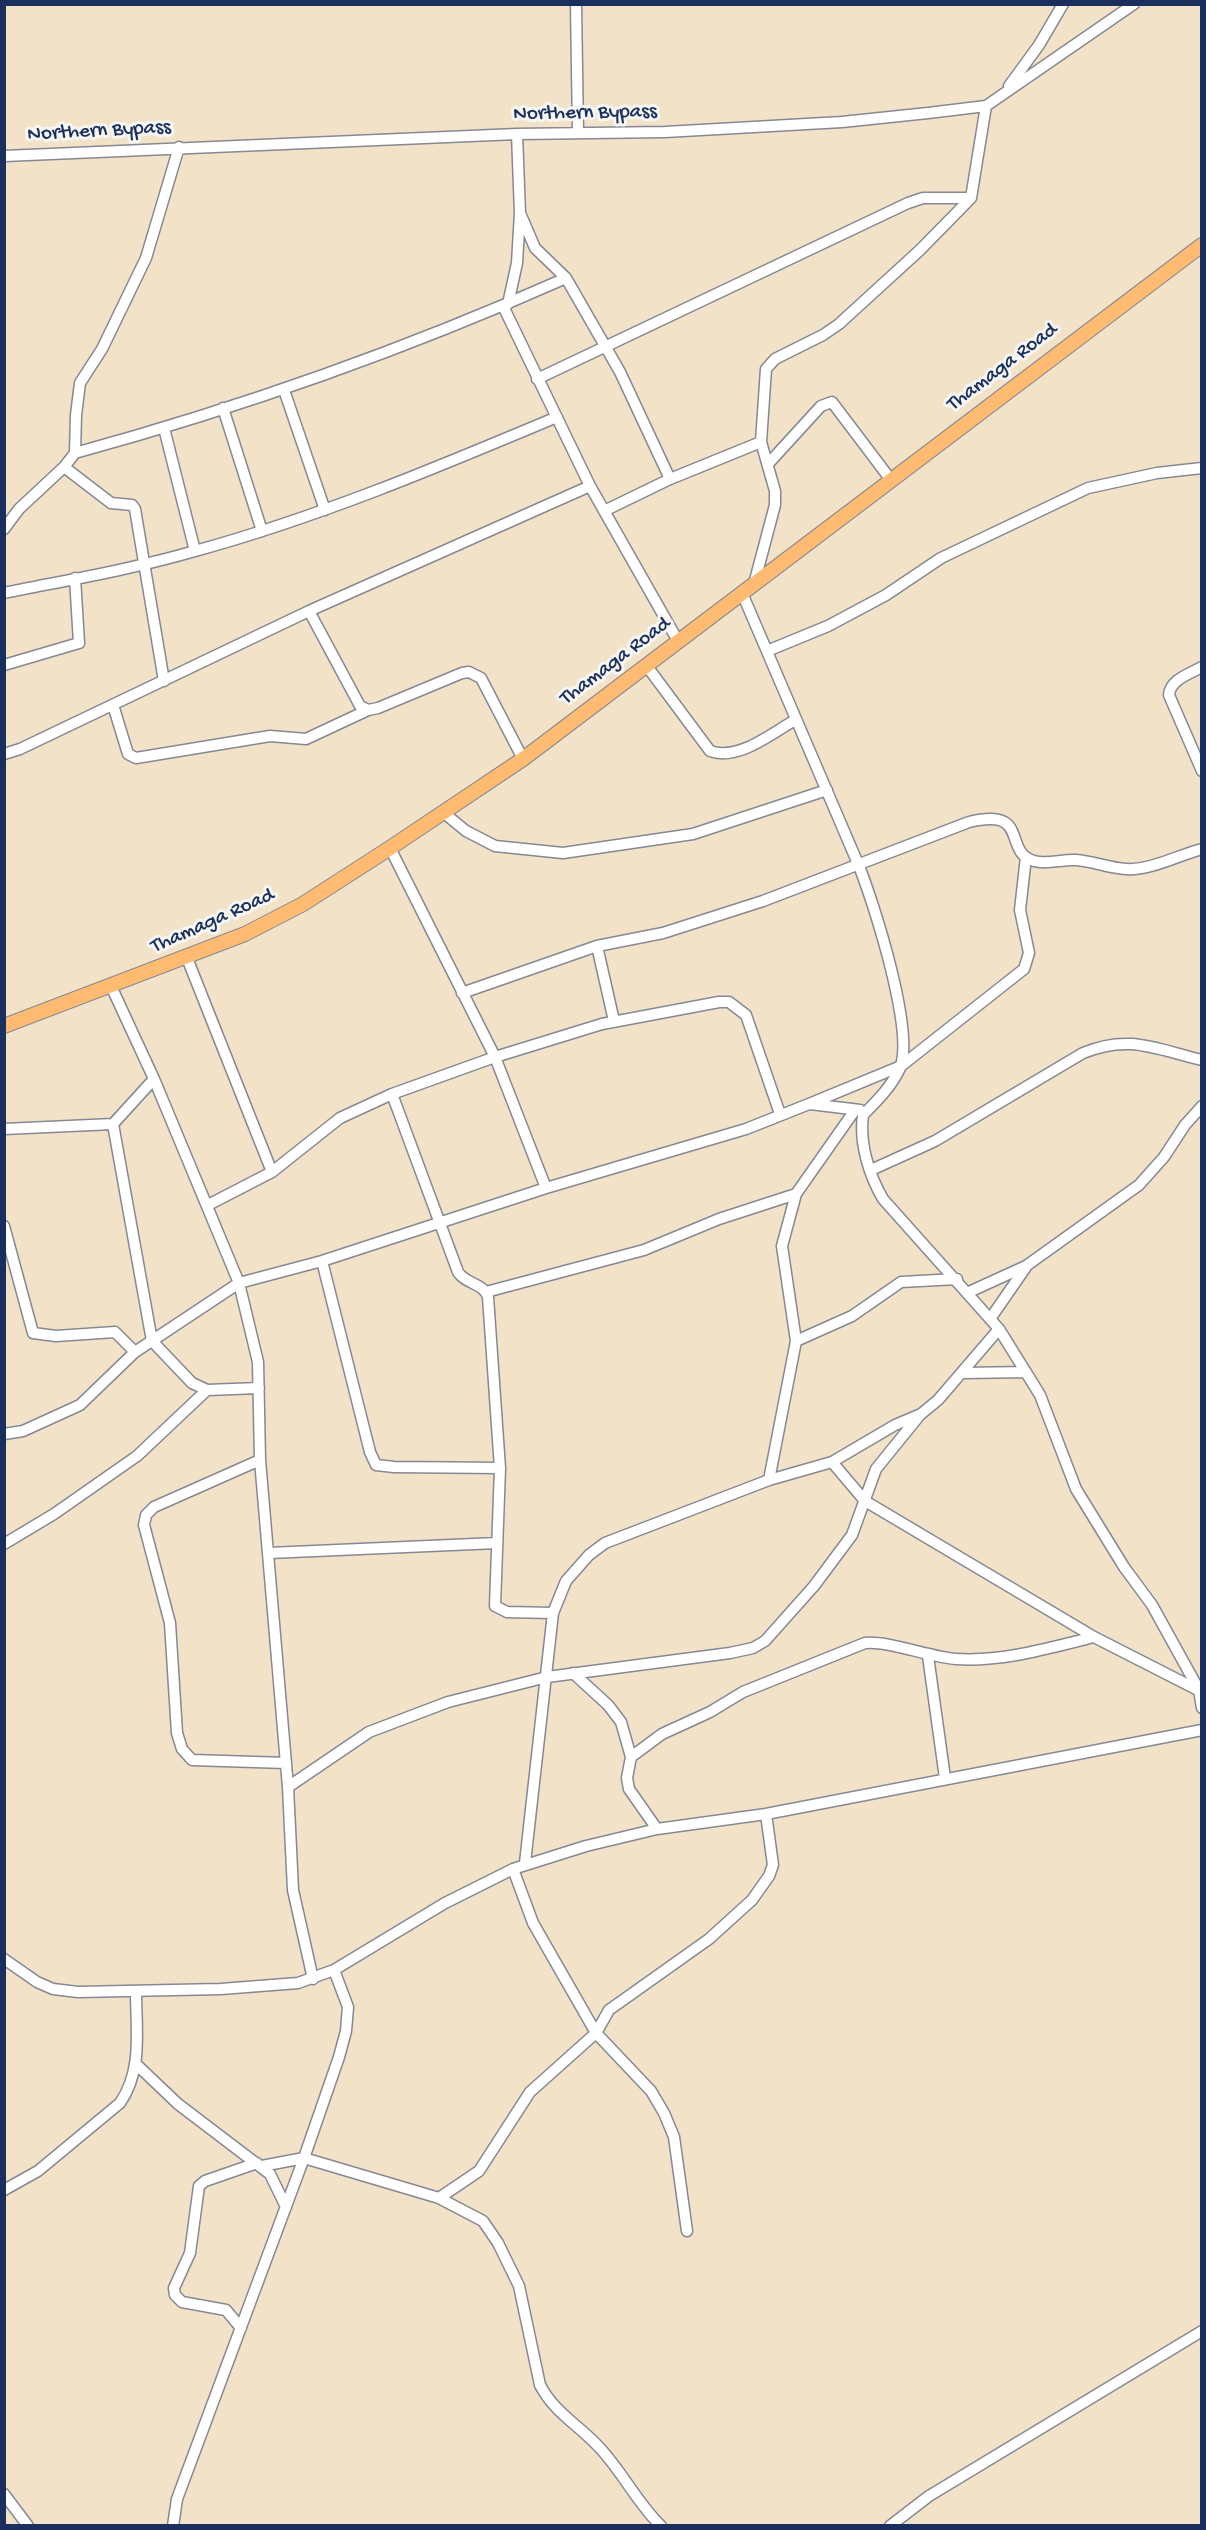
<!DOCTYPE html>
<style>
body{margin:0}
#map{position:relative;width:1206px;height:2530px;overflow:hidden;background:#f1e2c8;font-family:"Gochi Hand",sans-serif}
canvas{display:block}
.frame{position:absolute;inset:0;border:6px solid #1b2f5e;pointer-events:none}
</style>
<div id="map">
<canvas width="1206" height="2530"></canvas>
<div class="frame"></div>
</div>
<script>
const c = document.querySelector('canvas').getContext('2d');
c.lineJoin = 'round';
function trace(path, color, width, dash) { c.strokeStyle = color; c.lineWidth = width; c.lineCap = dash ? 'butt' : 'round'; c.setLineDash(dash || []); c.stroke(path); }
function drawText(font, color, halo, rows, align = 'center') {
  c.font = font + ' "Gochi Hand",sans-serif'; c.lineWidth = 6; c.setLineDash([]); c.textBaseline = 'middle'; c.strokeStyle = halo; c.fillStyle = color; for (const [text, x, y, turn = 0] of rows) {
    c.save(); c.translate(x, y); c.rotate((+turn || 0) * Math.PI / 180); c.textAlign = isNaN(turn) ? turn : align; if (halo) c.strokeText(text, 0, 0); c.fillText(text, 0, 0); c.restore();
  }
}
const minor = new Path2D(`
 M576,4L578,133
 M1009,86L1039,45L1063,4
 M4,156L517,134L665,132L842,122L928,113L986,106L1134,4
 M520,213L535,248L566,278L620,372L670,479
 M508,304L517,263L520,213L517,134
 M503,306L590,486L678,641
 M537,379L908,203L923,198H971
 M284,390L325,510
 M223,408L262,531
 M164,428L195,551
 M75,453C243,407 406,349 566,278
 M768,464L821,406L832,402L891,480
 M64,467L111,503L132,505L135,509L164,681
 M604,511L670,479L761,442
 M4,529L19,509L64,467L75,453L76,415L80,383L102,349L146,258L179,147
 M754,584L775,505V491L761,442L766,369L775,359L823,335L839,324L920,250L971,198L986,106
 M4,593C68,580 133,569 195,551C319,517 438,467 557,417
 M742,593L859,866C874,904 915,1032 900,1068C892,1086 876,1102 863,1115C859,1143 869,1175 883,1199L999,1329L1040,1395L1076,1489L1124,1567L1152,1605L1199,1690L1202,1708
 M309,611L590,486
 M767,651L828,626L886,595L941,558L1088,488L1157,473L1202,468
 M4,665L79,643L75,578
 M646,665L710,751C738,761 771,734 795,720
 M1202,667C1189,674 1170,680 1169,695L1202,771
 M113,705L128,754L136,758L270,736L306,739L368,710
 M4,754L20,749L309,611L360,706L368,710L378,708L462,673L469,672L481,678L523,759
 M444,813L466,831L495,846L563,853L693,834L827,790
 M390,848L495,1057L546,1188
 M597,946L614,1021
 M187,958L272,1172
 M111,986L154,1079L239,1283L258,1362L260,1460L288,1787L293,1890L313,1979
 M462,993L597,946L663,933L763,901L969,822C1031,807 1002,852 1034,861C1047,865 1062,859 1076,860C1092,861 1109,868 1126,869C1149,871 1179,855 1202,849
 M154,1079L113,1124L152,1341L192,1383L207,1390L259,1388
 M392,1094L458,1272C465,1284 484,1283 488,1297L500,1468L495,1606L507,1612L553,1613
 M810,1104L860,1110
 M4,1129L113,1124
 M871,1170L935,1141L1083,1053C1129,1034 1155,1049 1202,1060
 M208,1205L272,1172L340,1118L392,1094L495,1057L602,1024L719,1002H729L746,1015L780,1114
 M4,1226L33,1333L56,1336L115,1332L135,1352
 M322,1261L370,1452L376,1465L394,1467L500,1468
 M486,1292L644,1250L719,1219L796,1194
 M969,1292L1026,1266L1139,1185L1164,1157L1185,1125L1202,1106
 M990,1319L1026,1267
 M796,1341L852,1316L901,1282L957,1279
 M963,1373L1026,1372
 M4,1434L23,1431L80,1405L135,1352L239,1283L322,1261L546,1188L746,1129L809,1104L901,1066L1024,969L1029,953L1020,910L1026,857
 M260,1460L154,1507L146,1515L144,1525L170,1623L177,1733L182,1749L192,1760L286,1763
 M832,1462L865,1501L1094,1637L1198,1690
 M769,1480L796,1341L782,1246L796,1194L855,1110
 M4,1544L54,1514L137,1456L207,1390
 M269,1553L497,1543
 M928,1656L945,1778
 M573,1673L608,1705L621,1722L631,1757L627,1778L629,1789L657,1829
 M631,1757L662,1734L710,1712L743,1692L865,1643C886,1640 930,1657 956,1659C1003,1662 1049,1648 1094,1637
 M288,1787L369,1732L448,1702L547,1677L730,1653L753,1648L765,1641L814,1586L852,1535L876,1469L919,1416
 M525,1863L553,1613L566,1581L589,1555L605,1543L769,1480L832,1462L895,1425L921,1414L938,1400L999,1329
 M513,1869L533,1923L596,2033L651,2091L664,2113L674,2137L687,2231
 M4,1959L37,1982L53,1989L78,1992L221,1989L298,1983L334,1970L445,1903L513,1869L586,1846L657,1829L766,1814L1202,1730
 M136,2064L178,2104L270,2174L286,2207
 M262,2166L304,2158L439,2198L483,2221L498,2243L519,2286L540,2385C554,2412 577,2424 597,2445C621,2469 636,2502 661,2526
 M4,2190L38,2171L120,2103C143,2070 136,2030 136,1991
 M439,2198L479,2171L530,2092L596,2033L609,2010L709,1939L752,1900L769,1876L773,1865L766,1814
 M241,2328L226,2310L182,2302L175,2295L174,2288L190,2253L199,2186L205,2181L257,2163
 M4,2494L28,2526
 M173,2526L177,2499L304,2158L339,2057L346,2031L348,2007L334,1970
 M890,2526L929,2496L1202,2331`);
const major = new Path2D(`
 M4,1026L245,934L303,904L390,848L523,759L1202,245`);
trace(minor, '#868893', 13);
trace(major, '#868893', 16);
trace(minor, '#fff', 10);
trace(major, '#ffbb71', 14);
drawText('21px', '#1b2f5e', '#f6f6f2', [
 ["Northern Bypass",585,114,-1],
 ["Northern Bypass",99,132,-3],
 ["Thamaga Road",1003,368,-37],
 ["Thamaga Road",616,662,-37],
 ["Thamaga Road",213,922,-24]
]);
</script>
